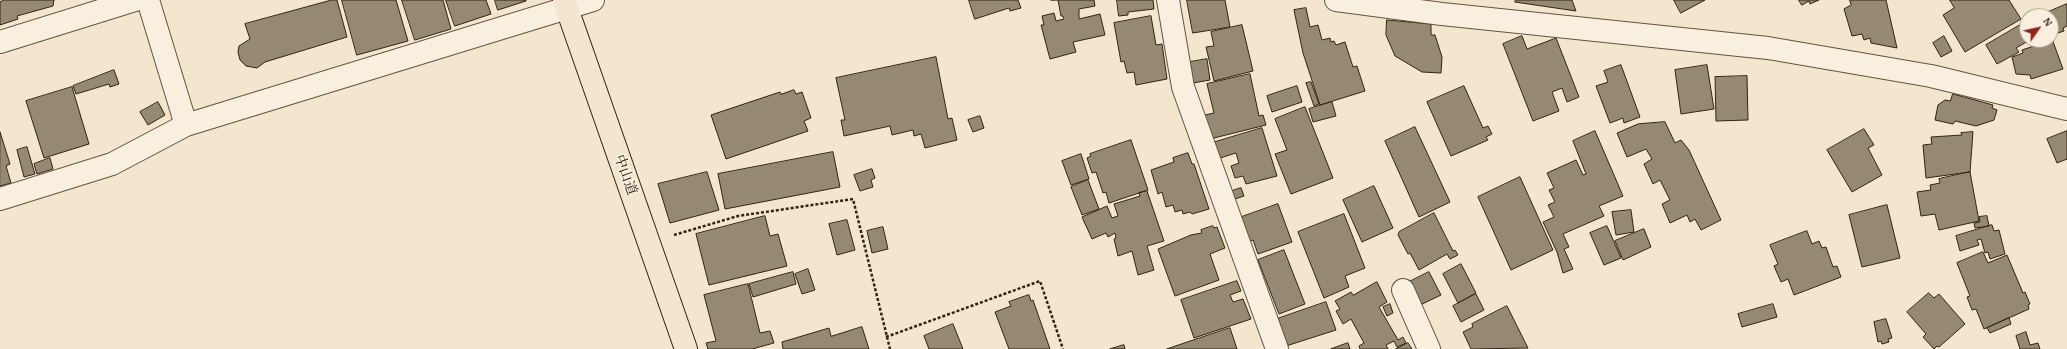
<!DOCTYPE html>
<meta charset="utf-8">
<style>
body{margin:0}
#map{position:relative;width:2067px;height:349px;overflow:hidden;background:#f4e6ce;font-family:"Gentium Book Plus",serif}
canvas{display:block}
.north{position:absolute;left:2019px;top:8px;width:40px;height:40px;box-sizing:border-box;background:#f8efdf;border:1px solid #a89e8d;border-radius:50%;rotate:56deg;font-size:11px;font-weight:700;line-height:16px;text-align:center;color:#312411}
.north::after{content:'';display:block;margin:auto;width:14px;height:18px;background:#8f2418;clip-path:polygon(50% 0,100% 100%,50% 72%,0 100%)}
</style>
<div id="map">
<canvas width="2067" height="349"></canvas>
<div class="north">N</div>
</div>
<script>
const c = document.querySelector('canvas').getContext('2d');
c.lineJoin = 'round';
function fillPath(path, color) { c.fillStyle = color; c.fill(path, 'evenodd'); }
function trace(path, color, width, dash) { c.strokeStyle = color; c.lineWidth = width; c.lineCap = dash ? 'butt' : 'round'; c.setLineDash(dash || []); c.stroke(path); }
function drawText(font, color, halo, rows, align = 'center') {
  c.font = font + ' "Gentium Book Plus","Noto Serif JP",serif'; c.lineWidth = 3.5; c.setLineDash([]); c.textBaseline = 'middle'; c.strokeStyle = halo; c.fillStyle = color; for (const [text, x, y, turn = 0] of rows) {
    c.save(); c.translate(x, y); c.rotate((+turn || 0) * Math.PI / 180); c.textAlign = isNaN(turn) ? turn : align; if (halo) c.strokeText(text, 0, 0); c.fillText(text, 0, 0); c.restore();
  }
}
const building = new Path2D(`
 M5,0H54L53,6L17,16L18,19L0,25V2Z
 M332,0H337L347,37L265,62L257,68L246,66L240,60L238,52L239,46L250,39L245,24Z
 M342,0H396L408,41L357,55Z
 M402,0H443L451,29L415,40Z
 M446,0H486L491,14L455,26Z
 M495,0H526V1L498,10Z
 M969,0H1018L1021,8L1010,11L1009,8L975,19Z
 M1051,0H1094L1095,6L1079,9V19L1100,14L1105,35L1073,42L1076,52L1050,59L1041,25H1044L1042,16L1054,13L1056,21L1064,19L1063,16H1061L1058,0Z
 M1117,0H1153L1154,9L1128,12V15L1119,16Z
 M1187,0H1225L1230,27L1193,33Z
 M1516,0H1572L1576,11L1515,2Z
 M1674,0H1705L1681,13Z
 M1799,0H1819L1810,4L1809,1L1802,5Z
 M1850,0H1886L1897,48L1871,43L1870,38L1864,40L1862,34L1852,36L1844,9L1851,5Z
 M1950,0H2009L2021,19L1965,52L1943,15L1954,8Z
 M2067,4V26L2063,28L2064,31L2055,34L2051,24V16H2048L2046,13Z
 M1306,8L1310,27L1318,25L1322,40L1330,38L1331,42L1334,41L1336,45L1345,42L1353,67L1357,66L1365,91L1320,105L1303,53L1294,10Z
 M1151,16L1156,45L1162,44L1167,79L1136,85L1134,72L1127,73L1124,61L1121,62L1114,23Z
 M1387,20L1431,24V35H1435L1442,57L1441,73L1422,72L1395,56L1386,35Z
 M2027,21V40H2030L2016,48L2019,52L1997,64L1986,45Z
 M1242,25L1253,71L1214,81L1206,47L1214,46L1211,32Z
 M1522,36L1527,49L1556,38L1579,97L1567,102L1562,88L1552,92L1559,111L1533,121L1503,44Z
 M1944,36L1952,51L1941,57L1933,43Z
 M2051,36L2063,69L2031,79L2030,75L2016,74L2012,57L2023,53L2022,50L2040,44L2039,42L2043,40H2051Z
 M936,57L948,119L952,118L957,140L925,148L921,134L914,136L913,130L892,135L890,126L844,136L841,120H845L836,78Z
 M1207,59L1210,80L1193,83L1190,62Z
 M1621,65L1640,117L1624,123L1623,118L1610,123L1596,86L1608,82L1604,71Z
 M1707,65L1714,109L1681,114L1675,70Z
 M114,70L119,84L110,87L109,84L76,94L73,86Z
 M1250,74L1259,116L1263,115L1266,125L1210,139L1205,115L1214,113L1207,84Z
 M1747,76L1748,120L1716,121L1715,77Z
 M1311,82L1319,104L1314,106L1306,83Z
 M1297,86L1302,102L1272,112L1267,96Z
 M1464,86L1483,128L1488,126L1492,134L1486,137L1488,140L1451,156L1427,102Z
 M72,87L89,144L44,158L26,101Z
 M794,90L796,94L802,92L811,118L804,121L808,131L726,159L711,115L780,92L781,94Z
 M1953,94L1993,105L1992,108L1997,110L1994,120L1976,126L1955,121L1953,124L1935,120L1938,105L1945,100L1950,101Z
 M158,102L165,115L148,125L140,112Z
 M1332,102L1336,116L1313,122L1309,109Z
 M1305,107L1333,178L1291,194L1275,154L1287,150L1275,119Z
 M980,116L984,128L973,132L968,120Z
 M1665,122L1675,143L1681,140L1689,150L1721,220L1701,230L1695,219L1690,222L1687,215L1670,223L1662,204L1670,200L1660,180L1653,184L1644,164L1652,159L1646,149L1627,157L1617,133L1638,124Z
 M1415,127L1450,202L1419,217L1385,141Z
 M1262,128L1277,176L1246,184L1243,176L1235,178L1231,166L1239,163L1236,153L1217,159L1212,143Z
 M1864,129L1874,145L1868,148L1882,175L1852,192L1827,150Z
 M1595,131L1623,196L1599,206L1604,216L1563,234L1569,247L1564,249L1573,269L1563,273L1557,252L1543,222L1554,217L1548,205L1555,202L1549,190L1554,188L1547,173L1576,160L1583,175L1586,174L1573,141Z
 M2067,131V159L2057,163L2047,139Z
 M0,132L10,164L6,166L11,183L0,186Z
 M1973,132L1970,172L1926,178L1923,145L1932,144L1931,137L1962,135L1961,133Z
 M1131,140L1148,190L1109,203L1106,192L1103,193L1096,172L1092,173L1087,158L1091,156L1090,154Z
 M27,147L35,174L24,177L17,150Z
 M833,152L840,187L725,209L718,174Z
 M1188,153L1192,164H1194L1209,209L1192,214L1190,212L1183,214L1182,210L1175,212L1173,205L1166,207L1162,192L1158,194L1151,170L1174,162L1173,158Z
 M1081,154L1089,179L1071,185L1062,161Z
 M50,158L53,169L37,174L34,164Z
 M872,169L875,178L871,180L873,187L860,191L854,175Z
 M707,172L719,210L670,223L658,184Z
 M1970,172L1979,221L1939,230L1935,214L1921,216L1917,192L1931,190L1930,185L1940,183L1939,179Z
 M1520,177L1553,250L1511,270L1478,197Z
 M1088,180L1099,209L1082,215L1071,187Z
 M1374,186L1393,228L1362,242L1343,200Z
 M1241,188L1244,196L1232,200L1229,192Z
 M1147,191L1164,241L1147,246L1154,270L1138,275L1132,251L1118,256L1114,239L1116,238L1115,233L1108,237L1106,233L1092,239L1082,217L1107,206L1112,218L1118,216L1114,204L1140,196L1139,193Z
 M1278,204L1292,242L1258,254L1253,240L1248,242L1239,218Z
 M1887,205L1900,258L1862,267L1849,215Z
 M1631,210L1634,232L1616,235L1612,212Z
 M1434,213L1453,251L1455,250L1458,255L1450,259L1447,254L1419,270L1410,253L1408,254L1398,235L1399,232Z
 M1344,214L1365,268L1345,276L1349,287L1324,298L1298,232Z
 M765,216L770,236L778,234L787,266L709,285L696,234Z
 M1987,216L1989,226L1975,228L1974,223L1980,222L1979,217Z
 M847,220L855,250L837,255L829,224Z
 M1992,225L1994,231L1999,230L2005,254L1990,259L1988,252L1985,253L1981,239L1977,240L1979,245L1960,251L1956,236Z
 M1213,226L1214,228L1217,227L1225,248L1210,254L1219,280L1175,296L1158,249L1191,235L1202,233L1201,230Z
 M1607,226L1621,258L1604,265L1590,233Z
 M883,227L888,249L872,253L867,231Z
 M1644,229L1651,247L1623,260L1615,241Z
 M1807,231L1812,244L1819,241L1822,248L1826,247L1833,267L1837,266L1841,277L1794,295L1788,279L1781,282L1774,266L1778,264L1770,245Z
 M1284,250L1305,304L1279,314L1258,260Z
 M1983,252L1988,263L2007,255L2023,293L2025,292L2030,304L2028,305L2029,309L1984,329L1976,309L1972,310L1967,297L1970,296L1957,263Z
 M1461,264L1476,293L1458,303L1443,274Z
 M808,269L815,290L802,294L795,274Z
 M793,272L796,284L753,297L749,284Z
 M1429,272L1441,295L1414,308L1403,285Z
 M1237,281L1241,291L1230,295L1233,302L1243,299L1251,319L1194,338L1181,300Z
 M1377,282L1387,302L1379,307L1398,340L1403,337L1406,343L1397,347L1394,341L1386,345L1388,349H1360L1359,346L1364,343L1351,319L1343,324L1336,311L1340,309L1335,301L1351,292L1353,295Z
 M748,284L760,333L770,331L774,343L752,349H708L706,343L716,341L704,295Z
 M1929,293L1934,298L1939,294L1965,324L1939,347L1937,346L1934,349L1923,337L1926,334L1907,312Z
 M1476,294L1484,310L1461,322L1453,306Z
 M1029,295L1031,301L1033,300L1050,349H1009L995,312L1011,306L1009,302Z
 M1326,302L1336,330L1286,346L1277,319Z
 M1390,304L1393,313L1387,316L1383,307Z
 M1773,304L1777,317L1742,327L1738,314Z
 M1507,306L1528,348L1471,349L1463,332L1473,327L1472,324Z
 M2009,318L2011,324L1990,333L1987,328Z
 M1886,319L1892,338L1888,339L1889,342L1882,344L1881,341L1878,342L1874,322Z
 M953,324L963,349H929L924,336Z
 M862,327L869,349H783L782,342L829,328L831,336Z
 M1230,328L1237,349H1167Z
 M2026,332L2030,345L2038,343L2040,349H2020L2016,336Z
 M1348,343L1350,349H1331Z
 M1408,343L1412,349H1396Z
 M1124,345L1125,349H1110Z`);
fillPath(building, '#968973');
trace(building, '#312411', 1);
const minor = new Path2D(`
 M148,0L186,125
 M1168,0L1183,87L1277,349
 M1336,0L1442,14L1768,48L1931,76L2067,109
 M0,42L135,0
 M0,199L112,164L186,125L593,0
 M1403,290L1429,349`);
const highway = new Path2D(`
 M564,0L686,349`);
trace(minor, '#625440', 24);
trace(highway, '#312411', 24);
trace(new Path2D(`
 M674,235L738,216L853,199L890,349
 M886,337L1040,281L1063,349`), '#312411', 2.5, [3, 2]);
trace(minor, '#f8efdf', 22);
trace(highway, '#f4e6ce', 22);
drawText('14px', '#312411', '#f8efdf', [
 ["中山道",625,175,70]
]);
</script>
